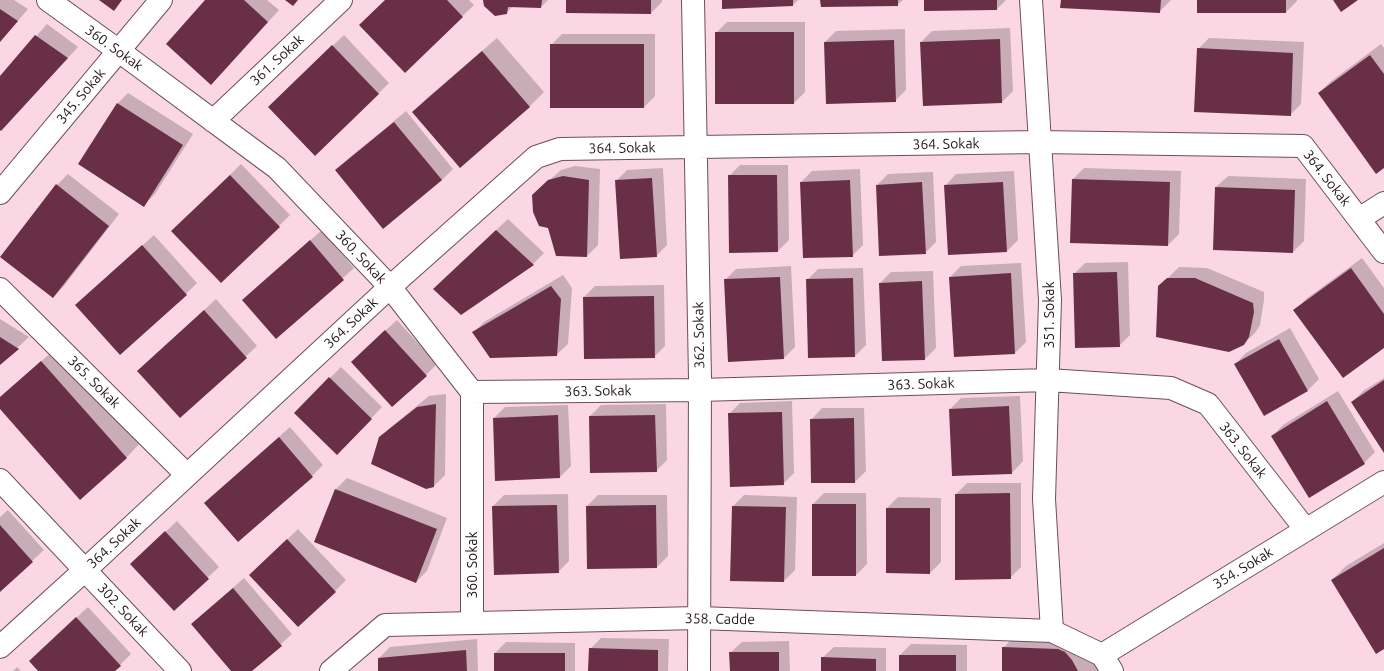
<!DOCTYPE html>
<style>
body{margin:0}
canvas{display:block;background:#fad7e3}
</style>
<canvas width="1384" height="671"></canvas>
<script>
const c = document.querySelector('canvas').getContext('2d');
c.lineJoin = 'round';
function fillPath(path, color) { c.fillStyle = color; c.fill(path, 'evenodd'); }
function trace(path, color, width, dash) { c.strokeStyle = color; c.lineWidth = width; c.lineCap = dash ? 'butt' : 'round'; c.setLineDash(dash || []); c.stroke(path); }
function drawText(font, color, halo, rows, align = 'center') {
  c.font = font + ' Ubuntu,sans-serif'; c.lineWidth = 4; c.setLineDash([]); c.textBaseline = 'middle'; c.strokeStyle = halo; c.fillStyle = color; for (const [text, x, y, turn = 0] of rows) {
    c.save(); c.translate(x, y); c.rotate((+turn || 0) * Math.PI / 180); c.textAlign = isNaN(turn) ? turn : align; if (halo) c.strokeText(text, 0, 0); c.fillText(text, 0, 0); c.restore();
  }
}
fillPath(new Path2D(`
 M0,0H14L28,9L0,42Z
 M207,0H267L279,10L222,73Z
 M386,0H469L474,5L405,71Z
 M484,0H548L541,7L513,6L506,13Z
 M567,0H662V2L651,13Z
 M723,0H798L793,5L723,8Z
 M821,0H903L897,5Z
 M925,0H1006L997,9Z
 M1062,0H1171L1159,12Z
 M1198,0H1297V1L1286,12Z
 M727,22H805V92L794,103L716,33Z
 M47,24L78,47L1,130L0,129V77Z
 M1010,28L1013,91L1002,102L923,105L921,42L932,31Z
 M905,29L906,90L895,101L827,103L825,42L836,31Z
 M562,34H655V96L644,107L551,45Z
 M344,35L389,83L378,94L280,96Z
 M497,38L544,92L530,106L460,167L413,112L427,98Z
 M1209,38L1304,42L1301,104L1290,115L1198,49Z
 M1381,44L1384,48V167L1319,93L1330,82Z
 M128,93L193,134L155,194L144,205L117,104Z
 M406,111L453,169L442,180L384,228L337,170L348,159Z
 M241,164L290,215L279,226L184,220Z
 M740,165H788L789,240L778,251L729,176Z
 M575,166L600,169L598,245L587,256L545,184L561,170Z
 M663,168L667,245L656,256L616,181L627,170Z
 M1084,168L1181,171L1179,234L1168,245L1071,242L1073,179Z
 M860,169L863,245L852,256L801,182L812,171Z
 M1014,171L1018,240L1007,251L945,186L956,174Z
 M933,172L936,242L925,253L880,255L877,185L888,174Z
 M68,174L119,214L64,286L53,297L57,185Z
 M1228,176L1306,179L1304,241L1293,252L1216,187Z
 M508,219L544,253L533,264L461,314L445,278Z
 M322,230L354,268L276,338L243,300Z
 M154,235L197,283L186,294L88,295Z
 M1362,258L1384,288V347L1295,310L1306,299Z
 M1128,262L1130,335L1119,346L1074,274L1085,263Z
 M1021,263L1026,342L1015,353L955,356L950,277L961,266Z
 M791,266L795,347L784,358L729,361L725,280L736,269Z
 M1179,267L1207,268L1264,292V300L1260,325L1255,333L1243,344L1159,287Z
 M863,268L866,345L855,356L807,280L818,269Z
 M933,271L936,348L925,359L880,283L891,272Z
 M563,275L572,288L568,344L556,355L473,333L484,322Z
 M664,285L665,346L654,357L584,297L595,286Z
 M216,299L257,346L180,417L138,371Z
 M0,319L29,337L0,364Z
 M397,320L437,364L426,375L363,351Z
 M1290,328L1319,379L1308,390L1264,415L1235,364L1246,353Z
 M56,348L140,443L126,458L0,408V398Z
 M341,367L382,407L337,454L295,413Z
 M1384,378V451L1352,402L1363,391Z
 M1338,391L1375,452L1364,463L1272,436L1283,425Z
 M446,394L445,475L434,486L380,438L391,427L429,396Z
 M1020,396L1023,461L1012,473L950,409L961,398Z
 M792,401L794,473L783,484L729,414L740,403Z
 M666,404L667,460L656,471L590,416L601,405Z
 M568,405L571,466L560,477L494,418L505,407Z
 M822,408H864L866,471L855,482L811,420Z
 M290,427L323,465L312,476L205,503Z
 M347,478L447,518L427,571L416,582L316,542L336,489Z
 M967,483H1021V567L1010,578L956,494Z
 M824,493H866L867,564L856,575L813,504Z
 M568,494L569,561L558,572L493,506L504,495Z
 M598,495H667L668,556L657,567L587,506Z
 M744,495L797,497L795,570L784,581L731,580L733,506Z
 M898,497L941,498V562L930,573L887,508Z
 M8,510L44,550L0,590V517Z
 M177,521L219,567L174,609L143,553Z
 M298,529L346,580L335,591L262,564Z
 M1384,543V648L1332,580L1346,566Z
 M244,578L292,634L251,671H232L192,624Z
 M88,607L131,654L114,671H39L30,661Z
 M1017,634L1072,636L1101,671H1003V648Z
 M601,638L669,639L668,671H589L590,649Z
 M477,639L478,671H379V658L390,647Z
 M789,641L790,671H731L730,653L742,642Z
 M506,642L575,643V671H495V653Z
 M911,644L967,645V671H900V655Z
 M834,647L886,648V671H822V658Z
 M17,667L21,671H13Z`), '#0003');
fillPath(new Path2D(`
 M99,0H122L114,11Z
 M205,0H244L268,22L211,85L166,44Z
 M285,0H298L293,6Z
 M385,0H447L463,17L405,73L359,25Z
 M483,0H542L541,8L508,7L507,14L495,16L484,6Z
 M566,0H651V14L566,13Z
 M722,0H793V6L722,9Z
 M820,0H898V6L821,7Z
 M924,0H997V10L924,11Z
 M1061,0H1161L1160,13L1060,8Z
 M1197,0H1286V13H1197Z
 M1333,0H1358L1341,12Z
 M0,9L18,21L0,42Z
 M715,32H794V104H715Z
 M35,35L68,58L1,131L0,130V76Z
 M1000,39L1002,103L923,106L920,42Z
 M894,40L896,102L826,104L824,42Z
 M550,44H644V108H550Z
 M332,45L379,94L315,156L268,107Z
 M1197,48L1293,53L1291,116L1194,112Z
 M482,51L530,107L460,168L412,112Z
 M1370,55L1384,74V168L1376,174L1318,93Z
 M117,103L183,145L144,207L78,164Z
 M394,122L442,180L383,229L335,170Z
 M230,175L280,227L221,283L171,231Z
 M728,175H777L778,252L729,253Z
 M563,176L589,180L587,257L556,256L548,228L539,226L533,212L532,195L548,180Z
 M652,178L657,257L620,259L615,180Z
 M1072,179L1170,182L1168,246L1070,243Z
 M850,180L853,257L803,258L800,182Z
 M922,182L926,254L879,256L876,185Z
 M1003,182L1007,252L948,255L944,185Z
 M56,184L109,226L53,298L0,257Z
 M1215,187L1295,190L1293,253L1213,250Z
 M496,230L534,265L461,315L433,289Z
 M310,240L344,280L276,339L242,300Z
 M142,245L187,295L120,355L75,305Z
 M1351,268L1384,314V348L1343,378L1293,310Z
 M1117,272L1120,347L1075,348L1073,273Z
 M1011,273L1015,354L954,357L949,277Z
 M780,277L784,359L728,362L724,279Z
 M853,278L855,357L808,358L806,279Z
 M1167,278H1195L1253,303L1254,312L1249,337L1244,345L1229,352L1156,337L1158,286Z
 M922,281L925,360L882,361L879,283Z
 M551,286L561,299L557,356L490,358L472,332Z
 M654,296L655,358L584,359L583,297Z
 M204,310L247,358L180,418L137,371Z
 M385,330L427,376L392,407L351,362Z
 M0,337L19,349L0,365Z
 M1279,339L1308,391L1264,416L1234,364Z
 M41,361L127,458L80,500L0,409V397Z
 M329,377L372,419L337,455L294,413Z
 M1384,380V453L1351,402Z
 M1327,401L1365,464L1309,498L1271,436Z
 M436,404L434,487L426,489L371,464L379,437L417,407Z
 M1009,406L1012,474L952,476L949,409Z
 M782,412L784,485L730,487L728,413Z
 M558,415L560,478L495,481L493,418Z
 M655,415L657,472L590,473L589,416Z
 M854,418L855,483H811L810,419Z
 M279,437L313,477L238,542L204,503Z
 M335,489L437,529L416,583L314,542Z
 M1010,493L1011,579L955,580V494Z
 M812,504H856V576H812Z
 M557,505L559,573L494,575L492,506Z
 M656,505L657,568L587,569L586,506Z
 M732,506L786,507L784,582L730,581Z
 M886,508H930V574L886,573Z
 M0,525L33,562L0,592Z
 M165,531L209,579L174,611L130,564Z
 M287,539L336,592L298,627L249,575Z
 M1384,548V649L1376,654L1331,580Z
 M233,588L282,646L252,671H231L191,624Z
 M76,617L121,666L115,671H38L29,661Z
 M1002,647L1058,649L1065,652L1072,660L1078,671H1002Z
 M589,648L658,650V671H588Z
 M466,650L467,671H378V658Z
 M729,652H779V671H730Z
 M494,653H565V671H494Z
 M899,655H956V671H899Z
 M821,657L876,659V671H821Z`), '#692f47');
const street = new Path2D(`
 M48,0L119,51L277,168L390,287L472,392V623
 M693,0L700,378L699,671
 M1031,0L1050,300L1044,499L1052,631
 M213,121L341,0
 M0,193L161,0
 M1359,219L1384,203
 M0,289L187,475
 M472,392L700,390L1048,380L1171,388L1208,404L1306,530
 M0,480L180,671
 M0,647L85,570L390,287L536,157L560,149L1039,142L1303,146L1384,252
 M1102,655L1384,482`);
const secondary = new Path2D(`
 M331,671L385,625L699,618L1052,631L1102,655L1112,671`);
trace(street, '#6c4f5a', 24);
trace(secondary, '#6c4f5a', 24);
trace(street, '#fff', 22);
trace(secondary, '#fff', 22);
drawText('14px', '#201418', '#fff', [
 ["360. Sokak",114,48,36],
 ["361. Sokak",277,60,-43],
 ["345. Sokak",81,96,-50],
 ["364. Sokak",946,144,-1],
 ["364. Sokak",622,148,-1],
 ["364. Sokak",1327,178,52],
 ["360. Sokak",361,257,47],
 ["351. Sokak",1049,315,-90],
 ["364. Sokak",351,323,-43],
 ["362. Sokak",699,335,-91],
 ["365. Sokak",94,382,45],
 ["363. Sokak",921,384,-2],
 ["363. Sokak",598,391,-1],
 ["363. Sokak",1243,450,52],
 ["364. Sokak",114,543,-43],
 ["360. Sokak",472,565,-90],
 ["354. Sokak",1243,568,-31],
 ["302. Sokak",123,610,47],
 ["358. Cadde",720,619,1]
]);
</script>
